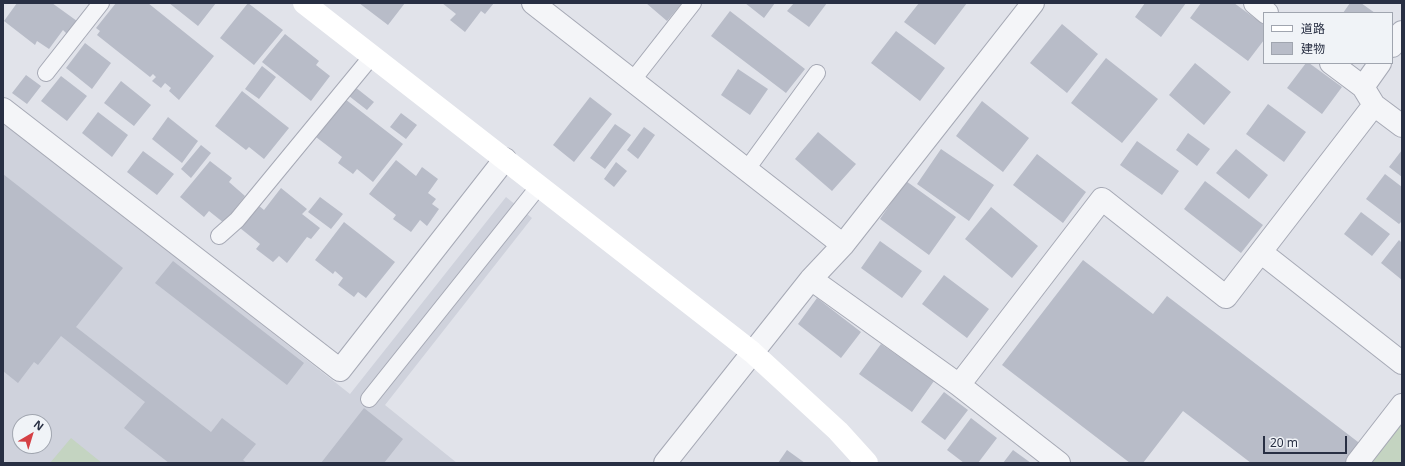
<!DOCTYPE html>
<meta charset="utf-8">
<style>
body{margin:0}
#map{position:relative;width:1405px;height:466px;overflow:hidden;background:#e1e3ea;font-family:"Noto Sans","Noto Sans JP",sans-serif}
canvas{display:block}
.frame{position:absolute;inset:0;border:4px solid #282f43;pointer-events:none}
.legend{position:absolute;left:1263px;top:12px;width:130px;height:52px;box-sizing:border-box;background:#f0f3f7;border:1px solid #a0a5af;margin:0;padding:5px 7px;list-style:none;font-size:12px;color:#282f43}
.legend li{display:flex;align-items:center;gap:8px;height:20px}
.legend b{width:20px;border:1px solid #a0a5af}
.north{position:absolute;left:12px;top:414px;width:40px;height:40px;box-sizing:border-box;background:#f0f3f7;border:1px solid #a0a5af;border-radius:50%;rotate:38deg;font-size:11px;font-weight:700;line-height:16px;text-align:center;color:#282f43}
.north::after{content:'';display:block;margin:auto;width:14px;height:18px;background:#d54045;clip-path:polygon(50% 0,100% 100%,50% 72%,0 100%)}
.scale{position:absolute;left:1263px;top:436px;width:84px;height:18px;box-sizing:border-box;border:2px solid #282f43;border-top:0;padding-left:5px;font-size:12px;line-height:14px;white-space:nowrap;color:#282f43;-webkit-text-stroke:3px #f0f3f7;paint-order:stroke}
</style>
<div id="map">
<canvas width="1405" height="466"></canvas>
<div class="frame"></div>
<ul class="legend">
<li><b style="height:5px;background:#fff"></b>道路</li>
<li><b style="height:11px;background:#b8bcc8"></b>建物</li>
</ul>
<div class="north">N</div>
<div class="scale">20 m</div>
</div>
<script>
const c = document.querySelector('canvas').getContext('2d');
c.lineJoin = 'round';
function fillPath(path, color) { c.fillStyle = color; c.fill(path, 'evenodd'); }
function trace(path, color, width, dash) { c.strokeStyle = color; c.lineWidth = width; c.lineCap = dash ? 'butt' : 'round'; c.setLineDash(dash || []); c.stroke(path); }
fillPath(new Path2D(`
 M3,121L350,394L506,197L532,218L385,405L457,463H3ZM20,422H44V446H20Z`), '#cfd2dc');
fillPath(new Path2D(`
 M1402,420V463H1369Z
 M71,438L102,463H50Z`), '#c4d4c1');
fillPath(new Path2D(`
 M17,3H52L77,21L67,34L63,30L49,49L37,41L35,45L4,21Z
 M116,3H148L214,56L179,100L169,91L171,88L165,83L161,88L152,81L156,77L153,74L150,77L97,35L100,31L96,28Z
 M169,3H216L198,26Z
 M248,3L283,30L254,65L220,38Z
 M359,3H405L388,25Z
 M442,3H494L485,14L481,11L465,32L450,20L456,14Z
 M646,3H682L667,21Z
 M745,3H775L764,18Z
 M794,3H827L809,27L787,11Z
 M919,3H967L935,45L904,22Z
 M1145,3H1186L1161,37L1135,17Z
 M1201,3H1234L1264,25V40L1248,61L1190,18Z
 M1350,3H1361L1375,13H1343Z
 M730,11L805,69L786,93L711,36Z
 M1062,24L1098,54L1067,93L1030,63Z
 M896,31L945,68L920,101L871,63Z
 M285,34L319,61L316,65L330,76L311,101L262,62Z
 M85,43L111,63L92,89L66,68Z
 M1106,58L1158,99L1122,143L1071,103Z
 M1195,63L1231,92L1204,125L1169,95Z
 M1306,63H1309L1342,87L1322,114L1287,88Z
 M262,66L276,77L259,99L245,89Z
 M738,69L768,89L750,115L721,95Z
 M26,75L41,86L27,104L12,93Z
 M61,76L87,96L67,121L41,101Z
 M121,81L151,105L134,126L104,103Z
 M355,87L374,102L367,110L349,96Z
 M242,91L289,128L264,159L249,147L246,150L215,126Z
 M590,97L612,114L574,162L553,145Z
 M345,99L403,144L373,182L357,169L353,174L338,163L342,157L316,137Z
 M982,101L1029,138L1003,172L956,136Z
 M1268,104L1306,132L1284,162L1246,134Z
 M98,112L128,135L112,157L82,133Z
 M401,113L417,125L406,139L390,127Z
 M168,117L198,141L182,163L152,139Z
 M615,124L631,135L605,169L590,158Z
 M644,127L655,135L638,159L627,150Z
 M818,132L856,164L832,191L795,159Z
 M1188,133L1210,149L1197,166L1176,150Z
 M1137,141L1179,171L1162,195L1120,165Z
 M201,145L211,153L191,178L181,169Z
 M941,149L994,185L969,221L917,184Z
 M1236,149L1268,175L1249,199L1216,173Z
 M1402,150V177L1389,167Z
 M143,151L174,174L157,195L127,172Z
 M1037,154L1086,192L1063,223L1013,185Z
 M396,160L416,176L422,167L438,179L428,193L436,199L432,204L439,209L427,226L420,220L411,232L393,219L396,215L369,194Z
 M210,161L232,178L229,182L245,196L224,223L209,211L204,217L180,197Z
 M616,162L627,171L614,187L604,179Z
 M3,174L123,268L76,327L211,432L222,418L256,444L243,460L247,463H169L124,428L145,402L61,336L38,365L34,362L18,383L3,371Z
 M1385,174L1402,187V221L1399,224L1366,199Z
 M906,181L956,217L929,255L880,219Z
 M1205,181L1263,225L1241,253L1184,209Z
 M281,188L307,209L302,214L320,228L311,239L307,237L287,263L279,256L273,262L256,249L260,244L240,228L258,205L264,210Z
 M320,197L343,214L331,229L308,212Z
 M991,207L1038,246L1012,278L965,239Z
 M1361,212L1390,234L1372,256L1344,234Z
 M344,222L395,262L366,298L358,292L354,297L338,285L343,278L335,271L333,274L315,260Z
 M1399,240L1402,243V280L1381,263Z
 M880,241L922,271L902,298L861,268Z
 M1083,260L1153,314L1167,296L1362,445L1348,463H1251L1183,411L1143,463H1130L1002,365Z
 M173,261L304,363L287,385L155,283Z
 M944,275L989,309L967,338L922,304Z
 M817,298L861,332L841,358L798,324Z
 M881,344L934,381L912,412L859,374Z
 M944,392L968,410L945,440L921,422Z
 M364,408L403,439L384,463H321Z
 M971,418L997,438L978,463H964L947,450Z
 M787,450L805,463H778Z
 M1013,450L1031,463H1003Z`), '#b8bcc8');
const lane = new Path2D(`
 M46,73L101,3
 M632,81L693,3
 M747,169L817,73
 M219,236L237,220L372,56
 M369,399L539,186`);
const street = new Path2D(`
 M533,3L843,245
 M1255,3L1267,13
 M1392,46L1402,32
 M1331,63L1363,87L1374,105L1402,126
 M1363,87L1380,63
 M3,109L340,370L505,159
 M1262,253L1402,363
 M811,279L959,385L1059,463
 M959,385L1102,199L1226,297L1374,105
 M665,463L811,279L843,245L1033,3
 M1357,463L1402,405`);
trace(lane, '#a6a9b5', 18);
trace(street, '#a6a9b5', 24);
trace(lane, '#f4f5f8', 16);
trace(street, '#f4f5f8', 22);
trace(new Path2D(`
 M304,3L752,352L838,431L867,463`), '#fff', 22);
</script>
